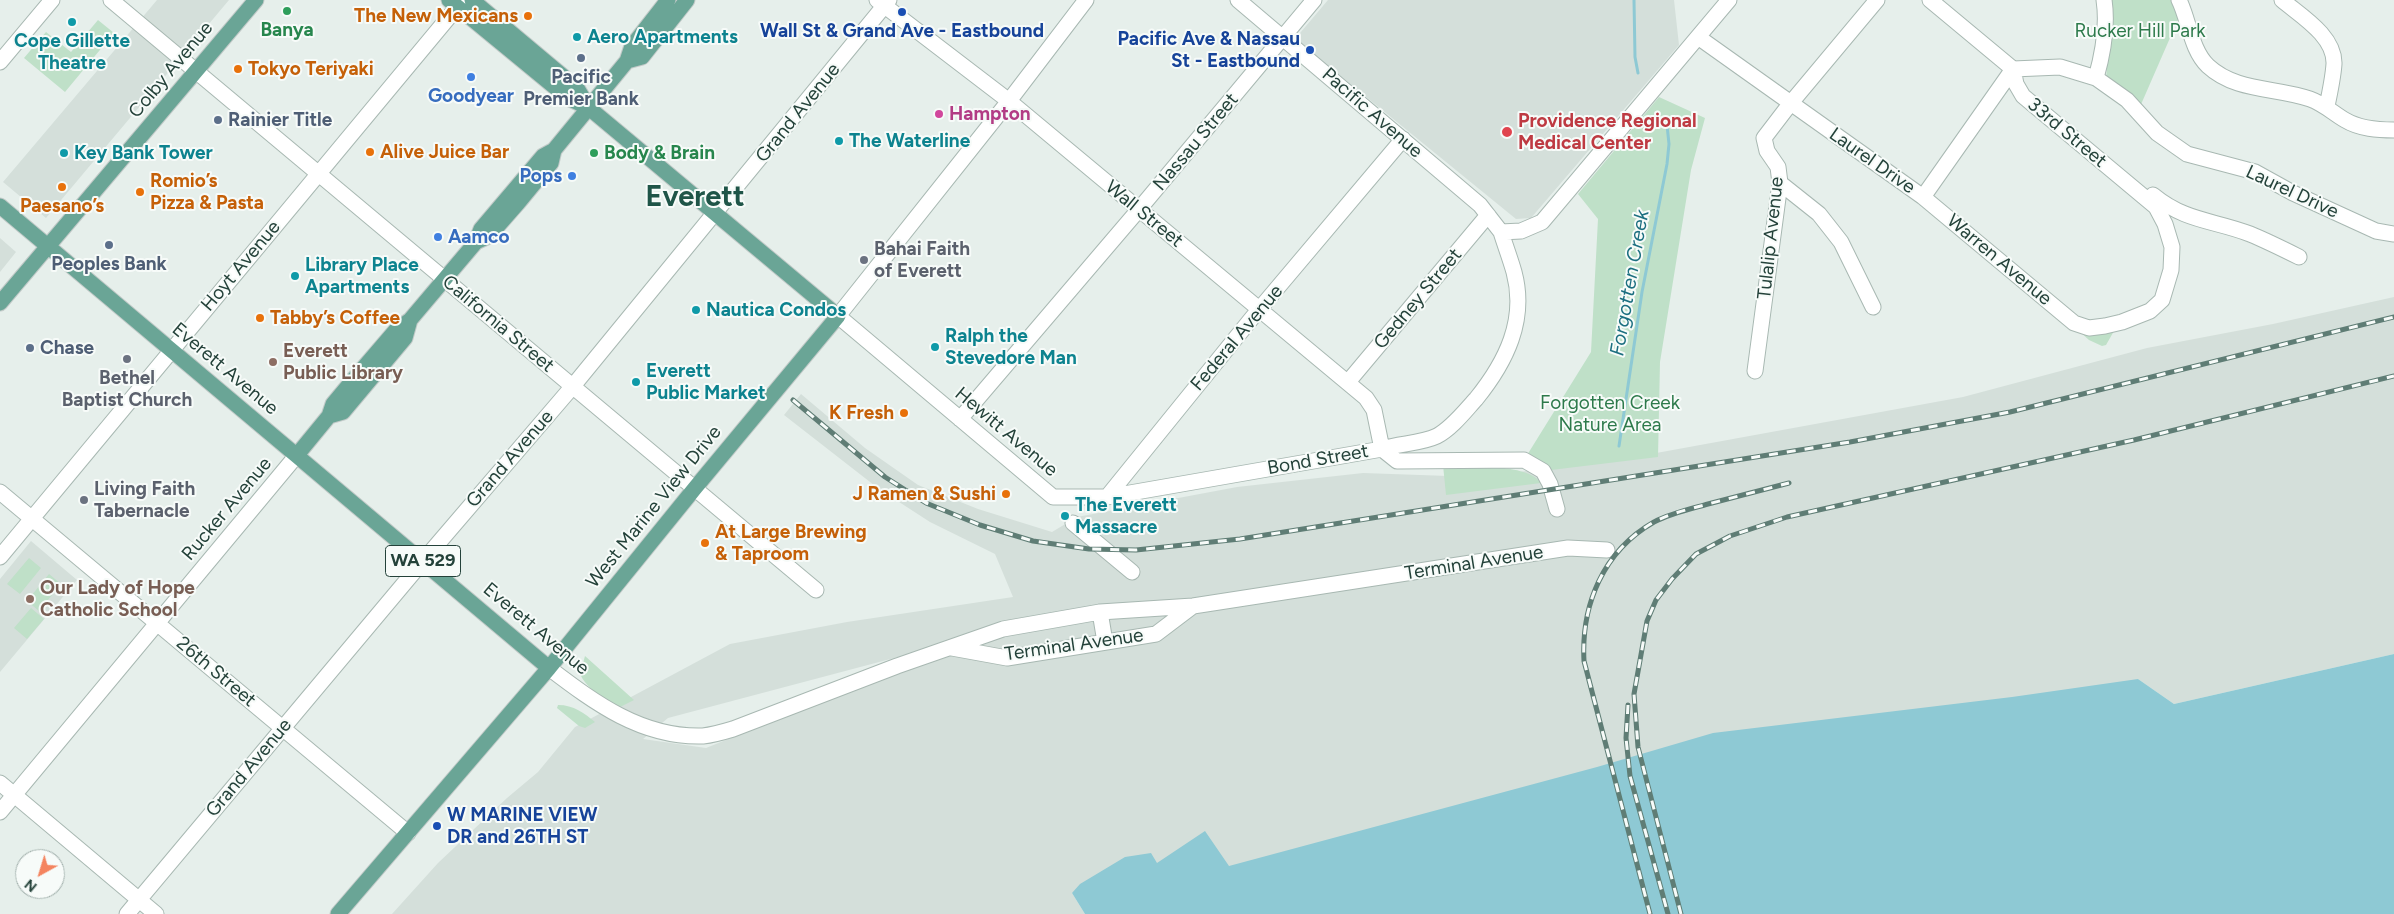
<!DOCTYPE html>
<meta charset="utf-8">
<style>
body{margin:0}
#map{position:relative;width:2394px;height:914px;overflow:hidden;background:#e6efeb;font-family:Figtree,sans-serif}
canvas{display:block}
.north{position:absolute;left:15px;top:849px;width:50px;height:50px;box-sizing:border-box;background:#f7fbf9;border:1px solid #a3b1ad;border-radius:50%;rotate:219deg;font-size:14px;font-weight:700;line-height:20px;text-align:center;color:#24423a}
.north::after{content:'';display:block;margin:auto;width:18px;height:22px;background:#f4845f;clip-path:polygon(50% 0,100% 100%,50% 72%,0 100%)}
</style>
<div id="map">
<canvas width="2394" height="914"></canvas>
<div class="north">N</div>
</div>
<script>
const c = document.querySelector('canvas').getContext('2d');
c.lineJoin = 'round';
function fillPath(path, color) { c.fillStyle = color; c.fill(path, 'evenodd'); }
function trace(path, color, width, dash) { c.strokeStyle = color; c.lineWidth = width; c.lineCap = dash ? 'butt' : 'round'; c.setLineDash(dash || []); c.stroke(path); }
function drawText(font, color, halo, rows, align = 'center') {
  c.font = font + ' Figtree,sans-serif'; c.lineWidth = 4; c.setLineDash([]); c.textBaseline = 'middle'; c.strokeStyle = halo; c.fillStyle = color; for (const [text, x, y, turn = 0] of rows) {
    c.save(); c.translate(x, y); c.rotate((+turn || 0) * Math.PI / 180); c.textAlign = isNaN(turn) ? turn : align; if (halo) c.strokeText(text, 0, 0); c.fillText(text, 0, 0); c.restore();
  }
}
fillPath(new Path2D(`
 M157,0H229L46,218L3,182Z
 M1328,0H1674L1679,45L1531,218L1516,219L1295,39Z
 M0,238L16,252L0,272Z
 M2394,297V654L2174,704L2138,679L1707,914L1229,866L1072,893L1085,914H392L438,863L507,798L538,772L575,727L730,644L847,622L1013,597L995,554L930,522L879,489L784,415L801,394L865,448L918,485L978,509L1052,532L1077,517L1237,487L1363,473L1477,477L1618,460L1963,397L2147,348L2273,324ZM996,631L706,748L643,739L668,718Z
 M31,541L77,580L0,672V579Z`), '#d4dfda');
fillPath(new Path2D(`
 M2111,0H2175L2180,15L2139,109L2106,82Z
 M98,20L114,33L65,92L24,58L46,32L71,52Z
 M1659,97L1705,118L1691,170L1660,362L1658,457L1543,471L1524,460L1591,352L1598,219L1578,194Z
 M2079,331H2114L2106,345L2102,346L2089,340Z
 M1443,465C1467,467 1528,463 1541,483L1446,495Z
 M29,558L41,568L20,594L7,584Z
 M49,574L61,584L39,611L27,601Z
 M31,608L44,619L27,639L14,628Z
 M585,656L634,700L620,707C606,702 586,688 580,674Z
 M558,705C574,705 584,713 595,722L585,728L579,726L557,708Z`), '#bfe0c8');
fillPath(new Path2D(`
 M2394,654V914H1085L1072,893L1080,884L1125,857L1151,853L1157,863L1205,831L1229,866L1597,767L1713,733L2012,697L2138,679L2174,704Z`), '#8ec9d4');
trace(new Path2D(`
 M1634,0L1635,57L1638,73
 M1619,446L1642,292L1667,164L1669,144L1667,125`), '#8ec9d4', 3);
const minor = new Path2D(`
 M111,0L816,590
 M877,0L1009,101L1366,398L1374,410L1382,449
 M1086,0L1009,101L838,316L1053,497H1107L1382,449C1400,443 1420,444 1437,436C1452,428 1465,411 1476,399C1506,362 1527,320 1514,272C1510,258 1505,245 1501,232L1521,231L1542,222L1729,0
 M1238,0L1480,205L1501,232
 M2179,0C2189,20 2191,50 2208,66C2236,92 2276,87 2310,99C2324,104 2333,113 2345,120C2360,129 2378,130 2394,130
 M2282,0C2301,16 2335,36 2334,64C2333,78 2330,92 2327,106
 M1698,37L1923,197L2074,323L2089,328L2105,326L2122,322L2150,311L2162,300L2171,270L2172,247L2165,224L2156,207L2023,96L2016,84L2013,69L1930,0
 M0,62L52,0
 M2096,78C2103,53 2108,26 2104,0
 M1780,183L1819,214L1841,242L1873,307
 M2153,195C2186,222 2214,220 2250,234C2267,241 2283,249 2299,257
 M1923,197L2013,69L2060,67L2096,78L2127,100L2157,133L2187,154L2255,172L2293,193L2376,231L2394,234
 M1755,371L1780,183L1778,167L1767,151L1764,138L1790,104L1877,0
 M1348,382L1488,215
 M960,419L1141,207L1314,0
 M1382,449L1397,461L1524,460L1543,471L1550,484L1557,509
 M0,492L408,833
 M1107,497L1252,318L1403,139
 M1073,523L1132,572
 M0,557L463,0
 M1100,612L1105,642
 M952,648L1007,658L1156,634L1193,606
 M549,668C595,703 642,738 703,736C712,735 723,732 733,729L897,666L1003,629L1100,612L1193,606L1568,548L1607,550
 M0,783L156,914
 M0,812L297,455
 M127,914L423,561L573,386L889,0`);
const major = new Path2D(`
 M472,0L577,88L589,108
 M627,61L642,57L687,0
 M0,206L549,668
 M476,242L489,236L518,203L551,163L554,150
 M0,303L256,0
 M329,416L343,412L405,338L410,320
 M297,455L329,416L333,404L353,380L396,330L410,320L476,242L481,229L543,156L554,150L627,61L632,46L668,0
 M338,914L549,668L695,488L838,316L589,108L568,98L449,0`);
trace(minor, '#a8b8b2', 17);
trace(major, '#c2cac8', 17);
trace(minor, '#fff', 15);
trace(major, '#6aa596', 15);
const rail = new Path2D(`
 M793,400L885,477L926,503L980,525L1033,541L1089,549L1136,550L1240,539L1850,442L2010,412L2394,317
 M1628,705L1626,738L1630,776L1668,914
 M1650,914L1584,661C1581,605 1603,551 1654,522C1671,513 1690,509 1708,504C1735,497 1762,490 1789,483
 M1681,914L1638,747L1634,694L1647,621L1656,600L1672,579L1696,554L1730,536L1787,517L2134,440L2394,376`);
trace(rail, '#5f7d75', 5);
trace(rail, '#f7fbf9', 3, [9]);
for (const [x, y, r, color] of [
 [287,11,5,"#2e9e5b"],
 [902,12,5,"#1a4fb4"],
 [528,16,5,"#e8710a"],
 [72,22,5,"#0f9aa8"],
 [577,37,5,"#0f9aa8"],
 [1310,50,5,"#1a4fb4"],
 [581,58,5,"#5c6f8a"],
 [238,69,5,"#e8710a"],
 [471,77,5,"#3f7fe0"],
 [939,114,5,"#d1479c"],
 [218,120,5,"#5c6f8a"],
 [1507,132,6,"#e0444e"],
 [839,141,5,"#0f9aa8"],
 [370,152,5,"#e8710a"],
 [64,153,5,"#0f9aa8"],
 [594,153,5,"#2e9e5b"],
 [572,176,5,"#3f7fe0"],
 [62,187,5,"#e8710a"],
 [140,192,5,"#e8710a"],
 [438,237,5,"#3f7fe0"],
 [109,245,5,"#5c6f8a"],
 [864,260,5,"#6b7280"],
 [295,276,5,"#0f9aa8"],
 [696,310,5,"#0f9aa8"],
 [260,318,5,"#e8710a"],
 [935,347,5,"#0f9aa8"],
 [30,348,5,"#5c6f8a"],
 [127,359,5,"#6b7280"],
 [273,362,5,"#8d6e63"],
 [636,382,5,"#0f9aa8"],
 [904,413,5,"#e8710a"],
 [1006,494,5,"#e8710a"],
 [84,500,5,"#6b7280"],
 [1065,516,5,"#0f9aa8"],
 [705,543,5,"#e8710a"],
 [30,599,5,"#8d6e63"],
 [437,826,5,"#1a4fb4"]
]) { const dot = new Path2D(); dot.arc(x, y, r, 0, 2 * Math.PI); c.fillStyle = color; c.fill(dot); trace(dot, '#f7fbf9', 2); }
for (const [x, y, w] of [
 [423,561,75]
]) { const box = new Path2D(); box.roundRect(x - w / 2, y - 15.5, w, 31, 4); c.fillStyle = '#f7fbf9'; c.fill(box); trace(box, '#24423a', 1); }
drawText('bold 18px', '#24423a', null, [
 ["WA 529",423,561]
]);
drawText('bold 19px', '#c56008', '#f7fbf9', [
 ["The New Mexicans",518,16,"right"],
 ["Tokyo Teriyaki",248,69],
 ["Alive Juice Bar",380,152],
 ["Romio’s",150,181],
 ["Pizza & Pasta",150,203],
 ["Paesano’s",62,206,"center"],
 ["Tabby’s Coffee",270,318],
 ["K Fresh",894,413,"right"],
 ["J Ramen & Sushi",996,494,"right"],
 ["At Large Brewing",715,532],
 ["& Taproom",715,554]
], 'left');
drawText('bold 19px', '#27864d', '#f7fbf9', [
 ["Banya",287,30],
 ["Body & Brain",604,153,"left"]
]);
drawText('bold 19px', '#164399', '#f7fbf9', [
 ["Wall St & Grand Ave - Eastbound",902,31],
 ["Pacific Ave & Nassau",1300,39,"right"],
 ["St - Eastbound",1300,61,"right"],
 ["W MARINE VIEW",447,815,"left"],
 ["DR and 26TH ST",447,837,"left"]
]);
drawText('19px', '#2d7a4b', '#f7fbf9', [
 ["Rucker Hill Park",2140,31],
 ["Forgotten Creek",1610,403],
 ["Nature Area",1610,425]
]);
drawText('bold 19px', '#0d838f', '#f7fbf9', [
 ["Aero Apartments",587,37],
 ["Cope Gillette",72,41,"center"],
 ["Theatre",72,63,"center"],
 ["The Waterline",849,141],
 ["Key Bank Tower",74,153],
 ["Library Place",305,265],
 ["Apartments",305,287],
 ["Nautica Condos",706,310],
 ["Ralph the",945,336],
 ["Stevedore Man",945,358],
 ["Everett",646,371],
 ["Public Market",646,393],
 ["The Everett",1075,505],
 ["Massacre",1075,527]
], 'left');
drawText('19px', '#24423a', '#f7fbf9', [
 ["Colby Avenue",171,70,-50],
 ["Grand Avenue",798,113,-51],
 ["Pacific Avenue",1372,113,41],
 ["33rd Street",2067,133,40],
 ["Nassau Street",1196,142,-50],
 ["Laurel Drive",1872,161,35],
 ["Laurel Drive",2292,192,25],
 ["Wall Street",1144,214,39],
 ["Tulalip Avenue",1771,238,-84],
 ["Warren Avenue",1999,260,40],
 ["Hoyt Avenue",241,266,-50],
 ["Gedney Street",1418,299,-50],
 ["California Street",498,324,40],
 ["Federal Avenue",1237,338,-50],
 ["Everett Avenue",225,369,40],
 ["Hewitt Avenue",1006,432,40],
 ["Grand Avenue",510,459,-49],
 ["Bond Street",1318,460,-10],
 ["West Marine View Drive",654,507,-51],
 ["Rucker Avenue",227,509,-50],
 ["Terminal Avenue",1474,563,-9],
 ["Everett Avenue",536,629,40],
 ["Terminal Avenue",1074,645,-8],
 ["26th Street",216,672,40],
 ["Grand Avenue",249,768,-50]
]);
drawText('bold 19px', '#4e5e75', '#f7fbf9', [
 ["Pacific",581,77],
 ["Premier Bank",581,99],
 ["Rainier Title",228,120,"left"],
 ["Peoples Bank",109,264],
 ["Chase",40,348,"left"]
]);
drawText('bold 19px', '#366cbe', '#f7fbf9', [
 ["Goodyear",471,96],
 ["Pops",562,176,"right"],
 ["Aamco",448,237,"left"]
]);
drawText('bold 19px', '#b23c85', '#f7fbf9', [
 ["Hampton",949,114]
], 'left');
drawText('bold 19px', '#be3a42', '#f7fbf9', [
 ["Providence Regional",1518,121],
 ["Medical Center",1518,143]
], 'left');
drawText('bold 19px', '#5b616d', '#f7fbf9', [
 ["Bahai Faith",874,249],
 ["of Everett",874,271],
 ["Bethel",127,378,"center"],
 ["Baptist Church",127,400,"center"],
 ["Living Faith",94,489],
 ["Tabernacle",94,511]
], 'left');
drawText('bold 19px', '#785e54', '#f7fbf9', [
 ["Everett",283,351],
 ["Public Library",283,373],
 ["Our Lady of Hope",40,588],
 ["Catholic School",40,610]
], 'left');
drawText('italic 20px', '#1c6f80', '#f7fbf9', [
 ["Forgotten Creek",1630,283,-80]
]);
drawText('bold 29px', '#1f5548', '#f7fbf9', [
 ["Everett",695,198]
]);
</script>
